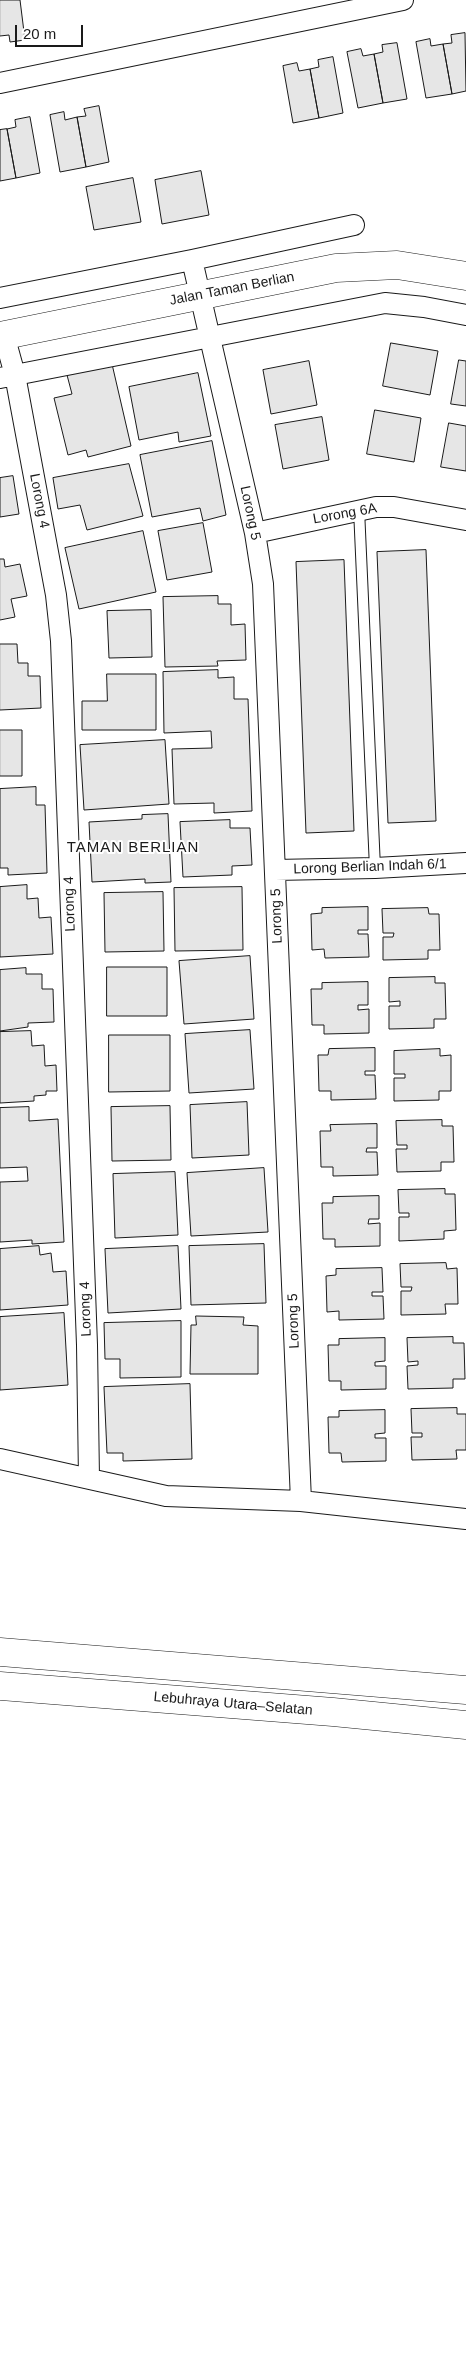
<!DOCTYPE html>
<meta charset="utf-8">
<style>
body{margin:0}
#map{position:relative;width:466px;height:2379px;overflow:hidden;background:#fff;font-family:Arial,sans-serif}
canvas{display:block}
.scale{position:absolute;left:15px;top:25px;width:68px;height:22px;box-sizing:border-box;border:2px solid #1a1a1a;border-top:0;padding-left:6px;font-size:15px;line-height:18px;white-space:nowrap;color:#1a1a1a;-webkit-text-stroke:4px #fff;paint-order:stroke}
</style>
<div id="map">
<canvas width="466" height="2379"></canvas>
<div class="scale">20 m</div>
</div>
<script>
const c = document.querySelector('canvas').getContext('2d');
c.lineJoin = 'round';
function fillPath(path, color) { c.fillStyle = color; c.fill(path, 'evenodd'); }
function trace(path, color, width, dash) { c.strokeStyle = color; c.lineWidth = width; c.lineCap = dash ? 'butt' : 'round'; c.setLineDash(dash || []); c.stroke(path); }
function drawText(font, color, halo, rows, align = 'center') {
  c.font = font + ' Arial,sans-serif'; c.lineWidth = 4; c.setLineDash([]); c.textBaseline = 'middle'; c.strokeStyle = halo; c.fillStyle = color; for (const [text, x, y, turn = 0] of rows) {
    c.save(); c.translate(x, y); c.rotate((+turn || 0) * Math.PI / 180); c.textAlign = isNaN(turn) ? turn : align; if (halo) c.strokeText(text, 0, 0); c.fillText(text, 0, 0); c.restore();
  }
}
const building = new Path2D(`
 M0,0H20L25,40L10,42L9,35L0,36Z
 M465,33L466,91L452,94L443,44L452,43L451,35Z
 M430,39L431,46L443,44L452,94L426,98L416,42Z
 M397,43L407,99L383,103L374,54L383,52L382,45Z
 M361,49L363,56L374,54L383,103L358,108L347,52Z
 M333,57L343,113L319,118L310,69L319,67L318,60Z
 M297,63L299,71L310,69L319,118L293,123L283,66Z
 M99,106L109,162L86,167L77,117L86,116L84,109Z
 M64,112L65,120L77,117L86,167L60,172L50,115Z
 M30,117L40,173L16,178L7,129L16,127L15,120Z
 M7,129L16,178L0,181V130Z
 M201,171L209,215L162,224L155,180Z
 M133,178L141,222L94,230L86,187Z
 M391,343L438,351L430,395L383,386Z
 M459,360L466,361V406L451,404Z
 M309,361L317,405L271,414L263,370Z
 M112,364L131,446L88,457L86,450L68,455L54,398L72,394L67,375Z
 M198,373L211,436L179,442L178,432L139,440L129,387Z
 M375,410L421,418L414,462L367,454Z
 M322,417L329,460L283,469L275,425Z
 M449,423L466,426V471L441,467Z
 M212,441L226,515L203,521L200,508L152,517L140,455Z
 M129,464L143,516L87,530L80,505L58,509L53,478Z
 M13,476L19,514L0,517V478Z
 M203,523L212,572L167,580L158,531Z
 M143,531L156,592L79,609L65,548Z
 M426,550L436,821L388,823L377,552Z
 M0,559H4L5,567L20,564L27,596L11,599L15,617L0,620Z
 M344,560L354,831L306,833L296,562Z
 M218,596V604H231V625L245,624L246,660L217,661L218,666L165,667L163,597Z
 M151,610L152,657L109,658L107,611Z
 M0,644H17L18,663H28V676H40L41,708L0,710Z
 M218,670V678L234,677V699H248L252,811L214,813V803L174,804L172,749L212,748L211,731L164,733L163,672Z
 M107,674H156V730H82V701H107Z
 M0,730H22V776H0Z
 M165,740L169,804L84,810L80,745Z
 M36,787V805H45L47,873L8,875V868H0V789Z
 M168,814L171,882L145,883V879L92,882L89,822L142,819V815Z
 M230,820V828H250L252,865L232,866V875L183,877L180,822Z
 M27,885V899L38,898L39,918L51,917L53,954L0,957V887Z
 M242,887L243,950L175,951L174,888Z
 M163,892L164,951L105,952L104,893Z
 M368,907V930H358V934H368L369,957L325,958L324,949L312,950L311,914L322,913V908Z
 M428,908L429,914H439L440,950H428V959L383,960V937H393L394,933H383L382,909Z
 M250,956L254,1019L184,1024L179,961Z
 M107,967H167V1016H107Z
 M26,968V974H42V989H53L54,1022L28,1023V1027L0,1031V970Z
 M435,977V983H445L446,1019H434V1028L389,1029V1006H400V1001L389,1002V978Z
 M368,982V1005H358V1010L369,1009V1033L324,1034V1025H312L311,989H322V983Z
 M250,1030L254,1089L189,1093L185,1034Z
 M31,1031L32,1046L44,1045L45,1066L56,1065L57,1091H46V1095L34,1096V1101L0,1103V1032Z
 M109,1035H170V1091L109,1092Z
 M375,1048V1071H365V1075H375L376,1099L331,1100V1091H319L318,1055H328L329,1049Z
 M440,1049V1056L451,1055V1091H439V1100L394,1101V1078H405V1074H394V1051Z
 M247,1102L249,1155L192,1158L190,1105Z
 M170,1106L171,1160L112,1161L111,1107Z
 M29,1107V1121L58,1119L64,1242L32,1244V1240L0,1242V1182L28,1181L27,1167L0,1168V1108Z
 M442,1120V1126H453L454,1162H441V1171L397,1172L396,1149H407V1145H397L396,1121Z
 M377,1124V1148H367L366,1152H377L378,1175L333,1176V1167H321L320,1131H331L330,1125Z
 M264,1168L268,1232L191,1236L187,1173Z
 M175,1172L178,1235L115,1238L113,1174Z
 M445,1189V1194H455L456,1230L444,1231V1239L399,1241V1217H409V1213H399L398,1190Z
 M379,1196V1219H369L368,1224L380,1223V1246L335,1247V1239H323L322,1203H333V1197Z
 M264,1244L266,1303L191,1305L189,1246Z
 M39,1246L40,1255L51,1253L53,1272L66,1271L68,1305L0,1310V1249Z
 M178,1246L181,1309L108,1313L105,1249Z
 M446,1263L447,1269L457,1268L458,1304H445L446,1314L401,1315V1291H411L412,1287H401L400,1264Z
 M382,1268L383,1292H372V1296H383L384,1319L339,1320V1311L327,1312L326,1276L336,1275V1269Z
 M64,1313L68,1385L0,1390V1317Z
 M196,1316L244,1317L243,1325L258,1326V1374H190L191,1325H196Z
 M181,1321V1377L120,1378V1359H105L104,1323Z
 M453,1337V1343H464L465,1379H453V1388L408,1389L407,1366L418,1365V1361L408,1362L407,1338Z
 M385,1338V1361L375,1362V1366H386V1389L341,1390V1381H329L328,1345H339V1339Z
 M190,1384L192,1459L123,1461V1453H107L104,1387Z
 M457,1408V1414H466V1450H456L457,1459L412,1460L411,1437H422V1433H412L411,1409Z
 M385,1410V1433L375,1434V1438H386V1461L342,1462L341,1453H329L328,1417H339V1411Z`);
fillPath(building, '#e6e6e6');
trace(building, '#1a1a1a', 1);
const lane = new Path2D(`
 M359,509L375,868`);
const street = new Path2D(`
 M0,83L403,0
 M192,260L255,533L263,584L301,1501
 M0,298L192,260L354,225
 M4,335L15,375L56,595L61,641L87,1345L89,1478
 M0,378L385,303L424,307L466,315
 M255,533L376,507H394L466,520
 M275,870L375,868L466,863
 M0,1459L166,1496L301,1501L466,1519`);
const secondary = new Path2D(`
 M0,336L336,268L397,265L466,276`);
const highway = new Path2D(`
 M0,1652L466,1690
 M0,1686L333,1712L466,1725`);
trace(lane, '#1a1a1a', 12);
trace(street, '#1a1a1a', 22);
trace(secondary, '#1a1a1a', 29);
trace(highway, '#1a1a1a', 29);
trace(lane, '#fff', 10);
trace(street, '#fff', 20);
trace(secondary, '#fff', 28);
trace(highway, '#fff', 28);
drawText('14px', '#1a1a1a', '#fff', [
 ["Jalan Taman Berlian",232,289,-11],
 ["Lorong 4",39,501,79],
 ["Lorong 5",250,513,78],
 ["Lorong 6A",345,514,-10],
 ["Lorong Berlian Indah 6/1",370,867,-2],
 ["Lorong 4",70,904,-92],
 ["Lorong 5",277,916,-92],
 ["Lorong 4",86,1309,-92],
 ["Lorong 5",294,1321,-92],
 ["Lebuhraya Utara–Selatan",233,1704,5]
]);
c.letterSpacing = '1px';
drawText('15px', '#1a1a1a', '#fff', [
 ["TAMAN BERLIAN",133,848]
]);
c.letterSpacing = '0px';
</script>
